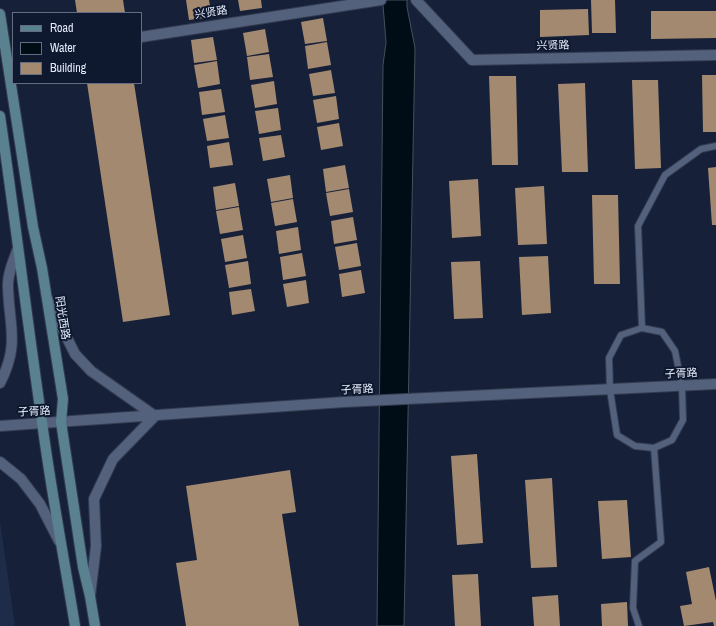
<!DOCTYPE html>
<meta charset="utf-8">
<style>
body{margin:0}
#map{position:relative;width:716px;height:626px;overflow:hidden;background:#162139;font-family:"Archivo Narrow",sans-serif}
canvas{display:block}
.legend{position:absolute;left:12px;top:12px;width:130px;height:72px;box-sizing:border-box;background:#0e182e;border:1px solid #636c80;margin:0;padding:5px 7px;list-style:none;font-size:12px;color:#e3ebfc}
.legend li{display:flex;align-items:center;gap:8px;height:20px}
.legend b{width:20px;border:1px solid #636c80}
</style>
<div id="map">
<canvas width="716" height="626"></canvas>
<ul class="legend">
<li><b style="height:5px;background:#59818f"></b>Road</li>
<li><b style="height:11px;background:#000d17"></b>Water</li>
<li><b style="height:11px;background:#a48971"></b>Building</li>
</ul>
</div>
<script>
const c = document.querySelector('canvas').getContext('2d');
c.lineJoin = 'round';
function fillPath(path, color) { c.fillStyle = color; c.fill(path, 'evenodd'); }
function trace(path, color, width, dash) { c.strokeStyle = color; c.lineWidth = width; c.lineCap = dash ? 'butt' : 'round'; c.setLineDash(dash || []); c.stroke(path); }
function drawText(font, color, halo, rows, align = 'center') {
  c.font = font + ' "Archivo Narrow","Noto Sans SC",sans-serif'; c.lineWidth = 4; c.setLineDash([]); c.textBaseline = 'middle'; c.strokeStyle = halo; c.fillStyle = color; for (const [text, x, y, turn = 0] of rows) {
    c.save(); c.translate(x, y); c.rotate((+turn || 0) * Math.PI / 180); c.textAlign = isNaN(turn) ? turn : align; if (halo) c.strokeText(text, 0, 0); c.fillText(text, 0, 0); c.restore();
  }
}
fillPath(new Path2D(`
 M0,521L15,626H0Z`), '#1e2b49');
const water = new Path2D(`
 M383,0H407V7L415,48L404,626H377L383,65L386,43Z`);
fillPath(water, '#000d17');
trace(water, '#44505c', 1);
fillPath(new Path2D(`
 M75,0H123L125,13H77Z
 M186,0H209L212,17L189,20Z
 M238,0H261L262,8L240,11Z
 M591,0H615L616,33H592Z
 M588,9L589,35L540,37V10Z
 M651,11H716V38L651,39Z
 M323,18L327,41L305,44L301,22Z
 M265,29L269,52L247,56L243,33Z
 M213,37L217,60L194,63L191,40Z
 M327,42L331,65L308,69L305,46Z
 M269,54L273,77L250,80L247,57Z
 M217,61L220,84L198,88L194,65Z
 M331,70L335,93L313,96L309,74Z
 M702,75H716V132H703Z
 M489,76H516L518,165H492Z
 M632,80H658L661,168L635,169Z
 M274,81L277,104L255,108L251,85Z
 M87,83H134L170,315L123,322Z
 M585,83L588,172H562L558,84Z
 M221,89L225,112L202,115L199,92Z
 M336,96L339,119L317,123L313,100Z
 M278,108L281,130L259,134L255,111Z
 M225,115L229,138L207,141L203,119Z
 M339,123L343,146L321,150L317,127Z
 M281,135L285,157L263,161L259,138Z
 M229,142L233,165L210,168L207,146Z
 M345,165L349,188L326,192L323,169Z
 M716,167V225H712L708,168Z
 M290,175L293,198L271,202L267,179Z
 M478,179L481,236L452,238L449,181Z
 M235,183L239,206L216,210L213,187Z
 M544,186L547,244L518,245L515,188Z
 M349,189L353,212L330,216L326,193Z
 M592,195H618L620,284H594Z
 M293,199L297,222L275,226L271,203Z
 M239,207L243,230L220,234L216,211Z
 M353,217L357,240L334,244L331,221Z
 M298,227L301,250L279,254L276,231Z
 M243,235L247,258L225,262L221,239Z
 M357,243L361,266L339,270L335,247Z
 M302,253L306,276L283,280L280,257Z
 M548,256L551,313L522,315L519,257Z
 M248,261L251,284L229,288L225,265Z
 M480,261L483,318L454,319L451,262Z
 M361,270L365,293L342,297L339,274Z
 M306,280L309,303L287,307L283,284Z
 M251,289L255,311L232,315L229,292Z
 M477,454L483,543L457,545L451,456Z
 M290,470L296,512L282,514L299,626H186L176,563L197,560L186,486Z
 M552,478L557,567L531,568L525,480Z
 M627,500L631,557L602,559L598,501Z
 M709,567L716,601V626H714L713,622L684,626L680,606L692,604L686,572Z
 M478,574L481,626H455L452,575Z
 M558,595L560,626H534L532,597Z
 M627,602L628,626H602L601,604Z`), '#a48971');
const service = new Path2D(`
 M642,328L662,332L675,351L682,386L683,420L672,440L654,448L635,446L617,435L610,390L609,358L621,335Z
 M642,328L638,226L665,175L701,149L716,146
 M639,626L633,608L635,561L661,542L654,448`);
const minor = new Path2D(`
 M416,0L472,60L716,55
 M141,37L381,0`);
const tertiary = new Path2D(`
 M48,300L75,354L91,371L155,416
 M0,383C20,344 9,326 8,287C7,274 14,260 18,248
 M0,426L344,402L716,384
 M0,462L21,479L40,504L59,541
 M90,596L96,546L94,499L113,459L155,416`);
const secondary = new Path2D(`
 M0,14L33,227L42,268L63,399L61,422L83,567L90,596L95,626
 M0,116C15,218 27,320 42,422C51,490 64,558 75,626`);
trace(service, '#343c50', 8);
trace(minor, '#343c50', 12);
trace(tertiary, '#343c50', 12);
trace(secondary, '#343c50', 12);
trace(service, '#54617d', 6);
trace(minor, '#54617d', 10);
trace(tertiary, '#54617d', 10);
trace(secondary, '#59818f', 10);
drawText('11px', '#e3ebfc', '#0e182e', [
 ["兴贤路",211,13,-9],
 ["兴贤路",553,46,-1],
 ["阳光西路",62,318,81],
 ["子胥路",681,374,-3],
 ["子胥路",357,390,-3],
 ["子胥路",34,412,-3]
]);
</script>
